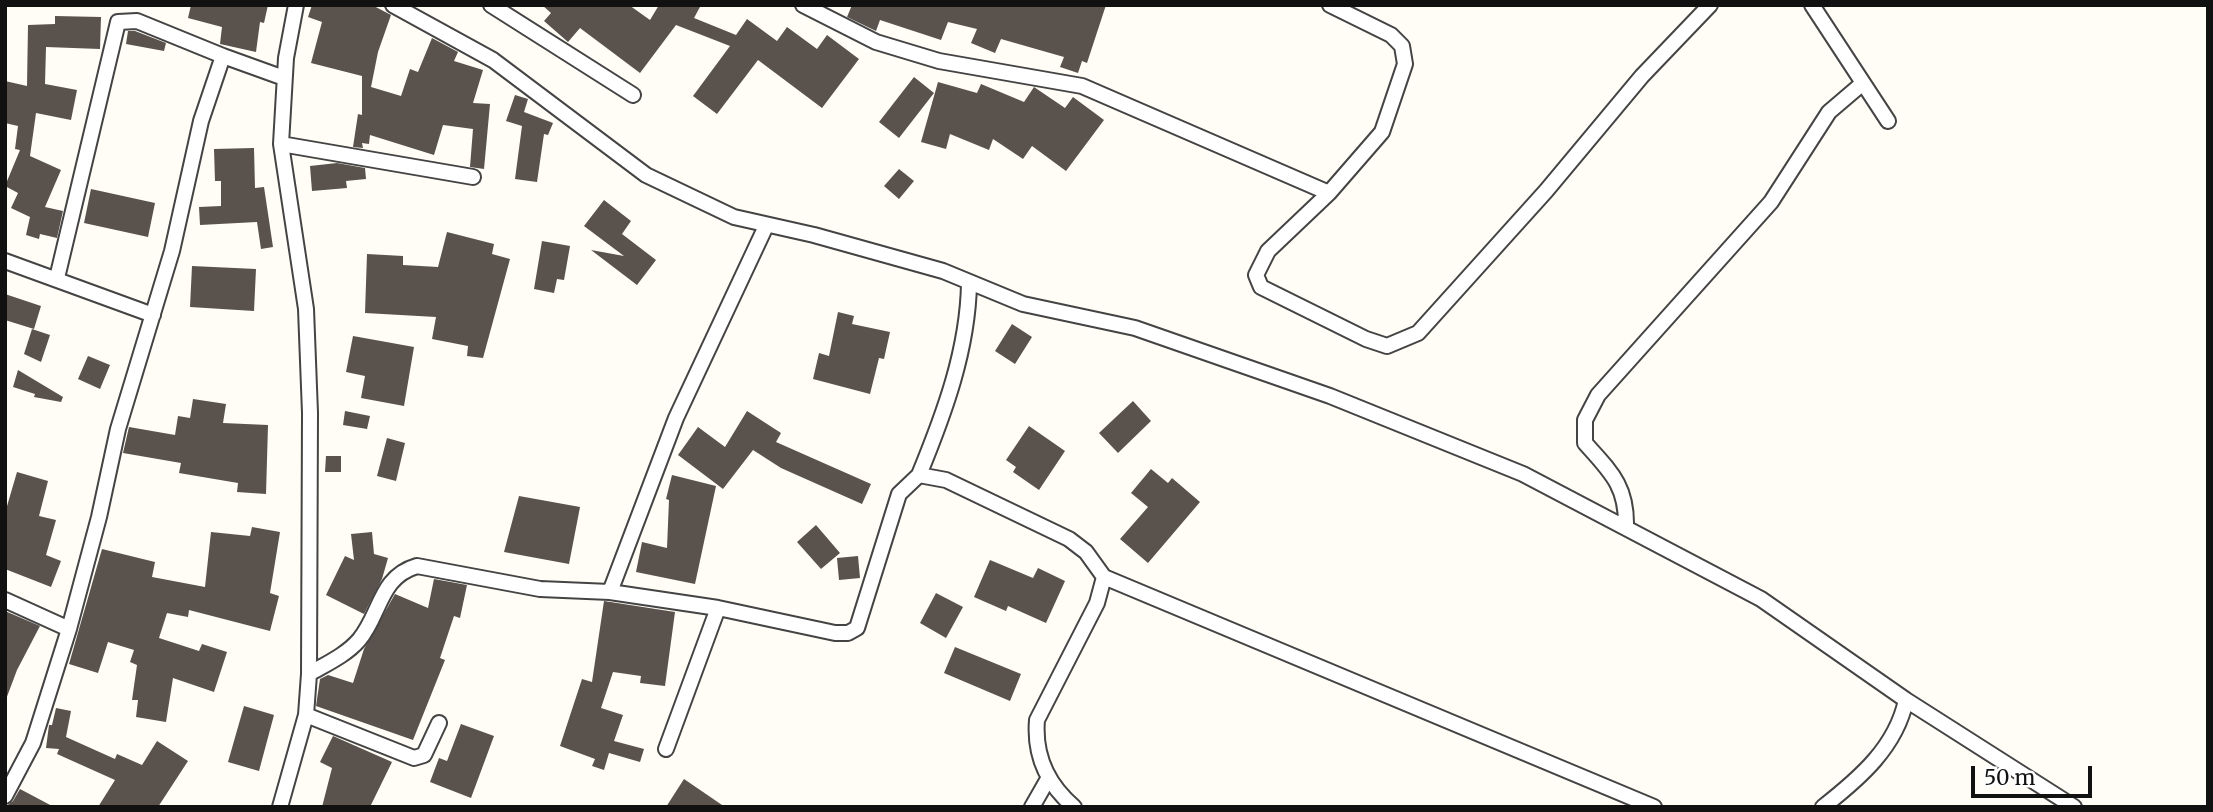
<!DOCTYPE html>
<style>
body{margin:0}
#map{position:relative;width:2213px;height:812px;overflow:hidden;background:#fffdf5;font-family:Merriweather,serif}
canvas{display:block}
.frame{position:absolute;inset:0;border:7px solid #111;pointer-events:none}
.scale{position:absolute;left:1971px;top:766px;width:121px;height:32px;box-sizing:border-box;border:4px solid #111;border-top:0;padding-left:9px;font-size:21px;line-height:24px;white-space:nowrap;color:#111;-webkit-text-stroke:5px #fff;paint-order:stroke}
</style>
<div id="map">
<canvas width="2213" height="812"></canvas>
<div class="frame"></div>
<div class="scale">50 m</div>
</div>
<script>
const c = document.querySelector('canvas').getContext('2d');
c.lineJoin = 'round';
function fillPath(path, color) { c.fillStyle = color; c.fill(path, 'evenodd'); }
function trace(path, color, width, dash) { c.strokeStyle = color; c.lineWidth = width; c.lineCap = dash ? 'butt' : 'round'; c.setLineDash(dash || []); c.stroke(path); }
fillPath(new Path2D(`
 M191,5H268L264,23L260,22L256,52L220,44L222,27L188,18Z
 M312,5H372L391,15L378,52L371,87L401,96L410,69L418,72L432,38L458,52L454,61L483,70L473,103L490,104L484,169L470,167L473,129L443,125L434,155L370,135L369,144L362,143L363,148L353,147L358,114L362,115V76L311,63L322,22L308,17Z
 M542,5H629L650,20L659,5H701L694,18L736,35L747,19L777,41L787,27L817,49L827,35L859,59L822,108L758,60L717,114L693,96L730,46L676,25L640,73L580,28L568,42L544,21L551,13Z
 M852,5H1106L1087,63L1082,61L1078,73L1060,67L1064,57L1001,39L995,53L971,43L977,29L948,22L941,40L880,20L876,31L847,17Z
 M55,16L101,17L100,49L46,47L45,84L77,90L71,120L36,113L30,156L61,170L45,207L63,211L57,238L40,234L39,239L26,235L30,217L11,208L18,193L5,186L20,150L15,149L18,126L5,123V81L27,86L28,25L55,24Z
 M128,31H135L166,43L164,51L126,44Z
 M914,77L934,93L899,138L879,122Z
 M938,82L977,93L981,84L1024,102L1034,87L1065,108L1073,97L1104,120L1066,171L1032,146L1023,159L993,139L989,150L950,134L946,149L921,142Z
 M515,95L528,99L524,112L553,123L548,135L544,134L537,182L515,179L522,126L506,121Z
 M254,148L255,188L264,187L273,247L261,249L257,222L200,225L199,207L221,206V181H215L214,149Z
 M337,163L365,168L366,179L346,181L347,188L312,191L310,166Z
 M899,169L914,181L899,199L884,186Z
 M91,189L155,203L148,237L84,223Z
 M604,200L631,221L622,234L656,260L637,285L591,250L624,256L584,226Z
 M447,232L494,244L492,254L510,259L483,358L467,356L468,346L432,339L436,317L365,313L367,254L403,256V265L438,267Z
 M542,241L570,246L564,280L557,279L554,293L534,289Z
 M192,266L256,269L254,311L190,307Z
 M5,294L41,306L34,329L5,320Z
 M838,312L854,316L852,324L890,332L884,359L879,358L870,394L813,379L819,353L829,356Z
 M1012,324L1032,337L1015,364L995,351Z
 M32,329L50,335L41,362L24,354Z
 M353,336L414,347L404,406L361,398L365,376L346,372Z
 M88,356L110,365L100,389L78,379Z
 M18,370L63,397L61,402L34,397L35,394L13,387Z
 M193,399L226,404L223,423L268,425L266,494L237,492L238,483L179,473L181,463L123,453L129,427L175,435L178,416L190,418Z
 M1133,401L1151,421L1118,453L1099,433Z
 M345,411L370,416L367,429L343,425Z
 M747,411L781,433L776,442L871,484L862,504L781,468L753,450L723,489L678,455L698,427L725,447Z
 M1029,426L1065,451L1039,490L1013,472L1016,467L1006,460Z
 M387,438L405,443L396,481L377,476Z
 M326,456H341V472H325Z
 M1151,469L1168,483L1172,478L1200,502L1148,563L1120,539L1148,507L1131,493Z
 M17,472L48,481L39,516L56,520L46,555L61,561L51,587L5,569V513Z
 M672,475L716,486L695,584L636,572L642,542L667,548L669,500L666,499Z
 M519,496L580,507L569,564L504,552Z
 M816,525L840,553L821,569L797,542Z
 M252,527L280,532L270,593L279,596L270,631L189,610L188,617L167,613L159,638L199,651L202,644L227,652L214,692L173,678L166,722L136,717L138,700H132L137,665L130,662L134,650L108,642L98,673L69,664L102,549L155,562L152,577L205,587L211,532L250,536Z
 M372,532L374,554L388,558L382,579L364,614L326,595L345,556L354,560L351,534Z
 M858,556L860,578L839,580L837,558Z
 M990,560L1033,578L1038,568L1065,581L1046,623L1008,606L1006,611L974,597Z
 M434,579L467,585L460,618L454,616L440,658L445,660L413,740L316,706L320,679L328,675L353,683L364,649L395,594L428,608Z
 M936,593L963,607L946,638L920,623Z
 M604,601L675,612L665,686L640,683L641,676L613,672L601,708L623,715L614,741L644,749L640,762L609,753L604,770L592,766L595,759L560,746L582,679L592,682Z
 M5,611L40,626L17,670L5,702Z
 M955,647L1021,674L1010,701L944,673Z
 M244,706L274,715L259,771L228,762Z
 M56,708L71,711L66,737L115,759L117,754L142,765L157,741L188,761L158,807H98L115,780L57,754L59,749L46,748L49,725H52Z
 M461,724L494,736L471,798L430,782L439,758L447,761Z
 M333,736L392,762L370,807H322L332,768L320,762Z
 M684,779L725,807H666Z
 M20,789L54,807H5L13,801Z`), '#5a524d');
const minor = new Path2D(`
 M393,5L493,60L646,175L734,217L814,235L943,271L1023,304L1135,328L1330,396L1523,474L1761,599L1906,700L2074,807
 M491,5L633,95
 M803,5L876,42L939,61L1082,86L1329,193
 M1330,5L1391,35L1402,46L1405,64L1382,132L1329,193L1268,251L1256,275L1261,287L1366,339L1387,346L1418,333L1546,191L1642,76L1710,5
 M1812,5L1888,121
 M281,144L473,177
 M5,261L153,315
 M57,278L118,22L137,21L223,56
 M969,283C968,350 944,414 919,475L946,480L1069,539L1086,552L1104,577L1097,603L1037,720C1034,756 1047,784 1074,807
 M1626,527C1627,486 1611,472 1585,443V420L1598,395L1771,202L1829,112L1863,83
 M1104,577L1654,807
 M610,592L676,418L766,226
 M5,600L69,629
 M309,674C326,664 346,655 359,640C381,614 379,577 417,566L540,589L610,592L718,608L835,633H848L857,628L899,494L919,475
 M306,715L414,758L424,755L439,723
 M666,749L718,608
 M5,796L33,743L69,629L99,517L118,429L172,251L201,121L223,56L284,78
 M280,807L306,715L309,674L310,413L306,309L281,144L286,58L296,5
 M1032,807L1048,779
 M1823,807C1860,778 1896,747 1906,700`);
trace(minor, '#444', 18);
trace(minor, '#fff', 14);
</script>
